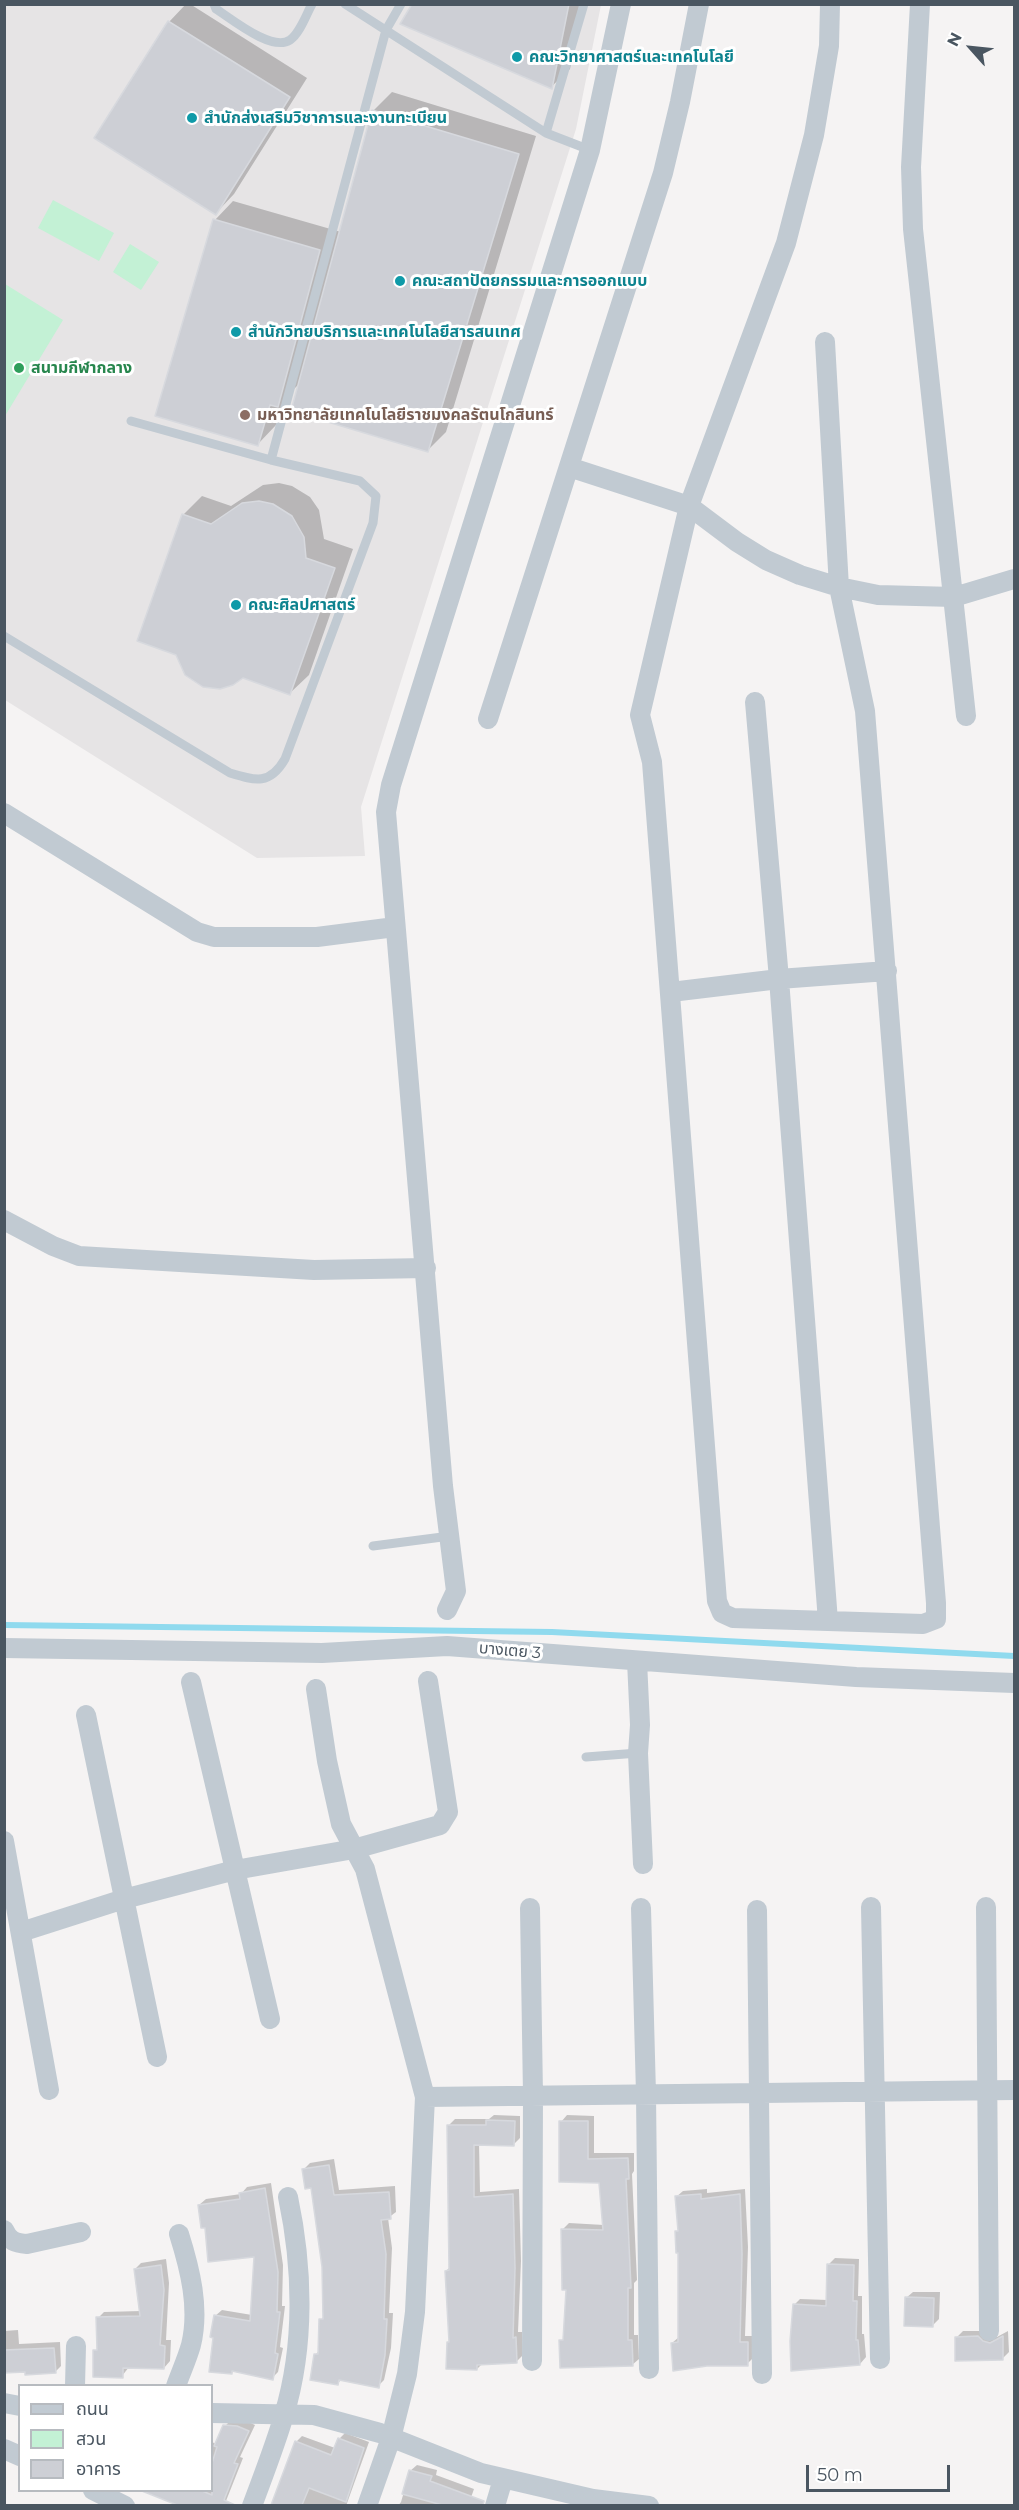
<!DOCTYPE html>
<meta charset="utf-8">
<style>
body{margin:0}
#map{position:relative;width:1019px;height:2510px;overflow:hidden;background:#f5f3f3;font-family:Montserrat,"Noto Sans Thai",sans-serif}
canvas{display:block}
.frame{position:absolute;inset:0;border:6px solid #4a5661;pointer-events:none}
.legend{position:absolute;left:18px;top:2384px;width:195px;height:108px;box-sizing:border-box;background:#fff;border:2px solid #b7bbc0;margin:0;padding:8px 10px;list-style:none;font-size:18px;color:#4a5661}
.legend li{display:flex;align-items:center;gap:12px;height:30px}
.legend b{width:30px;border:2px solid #b7bbc0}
.north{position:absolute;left:941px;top:18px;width:60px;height:60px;-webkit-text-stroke:4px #fff;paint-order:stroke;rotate:297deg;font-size:16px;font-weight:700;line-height:24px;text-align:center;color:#4a5661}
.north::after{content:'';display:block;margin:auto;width:21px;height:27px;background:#4a5661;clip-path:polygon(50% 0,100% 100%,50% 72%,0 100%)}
.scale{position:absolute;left:806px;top:2465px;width:144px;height:27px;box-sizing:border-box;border:3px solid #4a5661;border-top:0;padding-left:8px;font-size:18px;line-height:21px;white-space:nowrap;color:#4a5661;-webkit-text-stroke:4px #fff;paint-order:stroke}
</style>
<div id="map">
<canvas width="1019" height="2510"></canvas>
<div class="frame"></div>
<ul class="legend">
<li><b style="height:8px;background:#c1cad2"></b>ถนน</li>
<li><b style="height:16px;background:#c3f1d5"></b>สวน</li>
<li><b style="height:16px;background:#cdcfd5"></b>อาคาร</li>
</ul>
<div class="north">N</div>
<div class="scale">50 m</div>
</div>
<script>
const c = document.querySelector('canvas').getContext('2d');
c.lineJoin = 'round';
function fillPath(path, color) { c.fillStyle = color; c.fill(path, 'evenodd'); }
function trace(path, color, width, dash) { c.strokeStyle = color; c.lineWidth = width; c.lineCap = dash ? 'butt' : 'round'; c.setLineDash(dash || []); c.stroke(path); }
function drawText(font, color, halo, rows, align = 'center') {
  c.font = font + ' Montserrat,"Noto Sans Thai",sans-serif'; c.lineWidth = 6; c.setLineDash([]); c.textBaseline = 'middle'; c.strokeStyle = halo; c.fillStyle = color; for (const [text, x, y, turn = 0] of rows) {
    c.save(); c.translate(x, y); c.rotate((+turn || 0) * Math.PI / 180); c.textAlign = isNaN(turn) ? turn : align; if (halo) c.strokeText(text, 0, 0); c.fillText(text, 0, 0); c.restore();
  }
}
fillPath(new Path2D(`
 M4,5H601L576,129L361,807L365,856L257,858L5,700Z`), '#e6e4e5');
fillPath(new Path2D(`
 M53,200L114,233L99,261L38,228Z
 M130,244L159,262L141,290L113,272Z
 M5,284L63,320L5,416Z`), '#c3f1d5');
fillPath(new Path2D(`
 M186,4H190L307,78L234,194L216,213L96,138L169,22Z
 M414,4H583L570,69L551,87Z
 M392,92L536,136L446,432L428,450L300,383L284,399L276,425L258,444L215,220L233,201L341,232L373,111Z
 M279,483L292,486L310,497L319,510L324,539L353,549L309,675L290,693L183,515L202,496L231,506L263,485Z
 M494,2115L520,2116V2138L513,2145L479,2143L480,2192L519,2189L521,2261L518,2332H522L523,2355L517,2361L482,2364L477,2369L450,2341L446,2271L450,2267L449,2125L455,2119H489Z
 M567,2115L594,2116V2153H634V2171L632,2174L637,2280L634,2283V2335H638L639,2359L632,2365L561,2341L565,2337L568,2288L563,2229L569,2223L604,2225L600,2181L561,2122Z
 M334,2159L339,2190L395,2186L396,2212L388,2218L392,2248L389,2313H393L391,2348L384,2380L378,2386L342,2379L338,2383L315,2355L319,2351L321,2320L324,2316V2266L312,2187L303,2170L310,2163Z
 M271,2183L283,2265L282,2306H285L280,2347L283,2348L278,2372L272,2378L234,2370L232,2373L215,2316L222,2310L252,2315L255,2255L206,2226L199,2205L206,2199L241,2194L247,2187Z
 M707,2189V2193L745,2189L748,2247L745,2336H753V2358L747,2364L672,2343L679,2337L680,2252L677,2232L679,2229L676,2197L683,2191Z
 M835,2258L859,2259L858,2296H862V2334H864L866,2357L860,2364L794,2305L800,2299L828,2300L829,2264Z
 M166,2259L169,2283L166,2340H171L170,2361L164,2368L129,2367L122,2376L95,2351L99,2347L98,2318L104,2312L141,2311L135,2269L141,2263Z
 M913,2292H940L939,2319L933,2325L906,2298Z
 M18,2330L19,2344L60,2342L61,2366L55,2372L4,2371V2331Z
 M963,2331H985L989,2335L997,2337L1008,2331L1009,2352L1003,2358L956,2338Z
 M231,2420H244L255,2425L240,2457L243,2458L224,2506H181L156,2495L158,2490H212V2442L216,2444L225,2426Z
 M345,2433L369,2442L346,2506H273L296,2442L302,2436L335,2448L339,2439Z
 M417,2465L437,2470L436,2475L474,2489L468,2506H398L401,2502L410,2471Z`), '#0003');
trace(new Path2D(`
 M4,1625L552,1632L1014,1656`), '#90daee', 6);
const building = new Path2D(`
 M412,4H569L552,89L400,24Z
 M168,21L290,97L216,215L94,138Z
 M372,110L519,154L428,452L291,411Z
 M213,219L320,250L278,407L270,405L258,446L155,416Z
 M259,501L273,504L292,516L304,537L306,558L335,568L290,695L243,678L233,685L220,689L203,687L185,675L176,655L137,641L182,514L211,524L242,503Z
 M486,2120L515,2121L514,2146L474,2145V2197L513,2194L515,2268L513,2338L516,2337L517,2363L477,2365V2370L446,2369L447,2342H449L445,2271L449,2270L447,2125H486Z
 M559,2121H588V2159L628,2158L629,2179H626L631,2288H628V2340H632L633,2366L560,2368L559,2340H563L566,2290H562L561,2229L603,2230L599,2183L559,2182Z
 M329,2165L334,2195L389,2192L391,2219L381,2220L386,2254L384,2319H387L385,2355L379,2388L339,2380L338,2385L310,2380L314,2354H318L319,2319H323L322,2267L311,2188L305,2189L302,2169Z
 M265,2188L278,2272L277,2312H280L275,2353L278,2354L273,2380L232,2371V2374L209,2372L213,2338L210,2337L214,2315L250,2321L254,2257L208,2262L205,2228H201L198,2205L240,2199L239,2193Z
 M701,2194V2199L740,2194L742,2254L740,2342H748V2366H707L673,2371L671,2343L678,2342V2253H676L675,2231H678L675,2196Z
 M827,2264L854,2265L853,2301H857L856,2340H858L860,2365L791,2371L790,2341L793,2304L826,2306Z
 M161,2265L164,2290L160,2345L165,2346L164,2369L123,2368V2378L93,2377V2350H97L96,2317L140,2316L134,2269Z
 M905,2297L934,2298L933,2327L904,2326Z
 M978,2336L983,2341L990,2343L1003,2336V2360L955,2361V2337Z
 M54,2348L56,2373L25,2375V2372L4,2373V2350Z
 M223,2425L237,2426L249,2431L234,2463L238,2464L224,2500L235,2505H177L142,2491L200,2490L212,2495V2463L217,2447L214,2446Z
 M338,2438L364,2448L346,2502L309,2488L302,2505H271L295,2441L331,2455Z
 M409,2470L432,2476L430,2481L484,2501L483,2505H442L402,2494Z`);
fillPath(building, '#cdcfd5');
trace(building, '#d7d9de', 1.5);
trace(new Path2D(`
 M214,4L216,9C233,20 272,52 290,40C300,33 306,15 312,4
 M345,4L546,133L590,150
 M546,133L584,4
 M271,460L386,30L401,4
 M4,636L230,773C256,781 270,785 285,759L373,523L376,496L360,481L271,460L131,421
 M373,1546L450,1536
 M586,1757L638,1753`), '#c1cad2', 9);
trace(new Path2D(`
 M920,4L911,167L913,229L966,716
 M825,342L839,587L865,711L936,1603V1619L923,1624L733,1618L722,1613L717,1601L652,762L640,715L689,506L786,243L814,135L829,46L830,4
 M569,467L689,506L737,542L766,560L800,575L839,587L878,595L954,597L1014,579
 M755,702L779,979L828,1621
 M488,719L663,173L680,102L699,4
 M4,813L197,932L214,937H317L395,927
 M671,992L779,979L887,971
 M4,1220L53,1246L79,1256L314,1270L426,1268
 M447,1610L456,1591L443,1486L386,812L391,785L590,150L621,4
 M4,1648L322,1653L447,1646L856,1677L1014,1683
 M637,1661L640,1725L638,1753L643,1864
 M191,1682L270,2019
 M316,1689L327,1761L341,1824L365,1869L425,2097L415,2312L407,2374L391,2438L367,2506
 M86,1715L157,2057
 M4,1841L49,2090
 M871,1907L880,2359
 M986,1907L989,2331
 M530,1908L533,2095L532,2361
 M641,1908L646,2094L649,2369
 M757,1910L762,2374
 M21,1932L124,1899L235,1870L354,1849L440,1825L448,1812L428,1681
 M425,2097L1014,2090
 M4,2230C9,2241 15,2243 27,2244L81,2232
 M75,2386L76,2346
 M176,2386C181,2372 187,2359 191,2345C200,2308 190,2269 179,2234
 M4,2403L20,2406
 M212,2413L314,2415L380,2433L481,2473L593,2499L649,2506
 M4,2449L20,2456
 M93,2490L125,2506
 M252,2506C263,2476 275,2446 284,2415C305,2345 303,2268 288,2197
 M495,2506L503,2479`), '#c1cad2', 20);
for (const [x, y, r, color] of [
 [517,57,6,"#0f9aa8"],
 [192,118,6,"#0f9aa8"],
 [400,281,6,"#0f9aa8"],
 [236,332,6,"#0f9aa8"],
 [19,368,6,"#2e9e5b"],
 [245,415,6,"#8d6e63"],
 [236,605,6,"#0f9aa8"]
]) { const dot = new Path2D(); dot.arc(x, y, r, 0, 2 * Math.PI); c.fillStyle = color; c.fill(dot); trace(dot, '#fff', 2); }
drawText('bold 16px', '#0d838f', '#fff', [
 ["คณะวิทยาศาสตร์และเทคโนโลยี",529,57],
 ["สำนักส่งเสริมวิชาการและงานทะเบียน",204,118],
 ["คณะสถาปัตยกรรมและการออกแบบ",412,281],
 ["สำนักวิทยบริการและเทคโนโลยีสารสนเทศ",248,332],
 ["คณะศิลปศาสตร์",248,605]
], 'left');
drawText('bold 16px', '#27864d', '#fff', [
 ["สนามกีฬากลาง",31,368]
], 'left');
drawText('bold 16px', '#785e54', '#fff', [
 ["มหาวิทยาลัยเทคโนโลยีราชมงคลรัตนโกสินทร์",257,415]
], 'left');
drawText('16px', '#4a5661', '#fff', [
 ["บางเตย 3",510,1651,5]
]);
</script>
